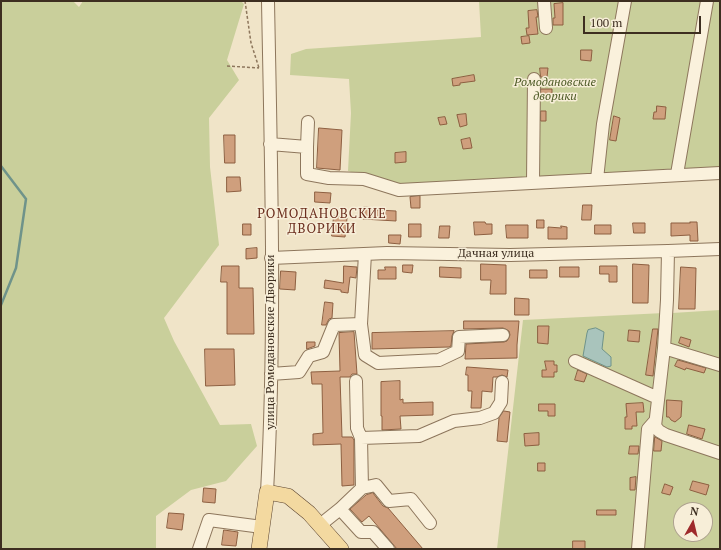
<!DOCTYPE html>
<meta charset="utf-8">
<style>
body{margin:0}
#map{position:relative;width:721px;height:550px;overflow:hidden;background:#f0e4c8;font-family:"PT Serif",serif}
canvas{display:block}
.frame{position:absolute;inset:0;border:2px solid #3d2e20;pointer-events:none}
.north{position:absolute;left:673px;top:502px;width:40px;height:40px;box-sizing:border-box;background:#f7eed8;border:1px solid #ada18e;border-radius:50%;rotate:8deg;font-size:11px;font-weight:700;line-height:16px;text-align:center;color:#3d2e20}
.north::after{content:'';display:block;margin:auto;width:14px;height:18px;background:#9e2a2b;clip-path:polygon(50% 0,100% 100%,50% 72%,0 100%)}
.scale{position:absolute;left:583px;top:16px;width:118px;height:18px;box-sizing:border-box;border:2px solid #3d2e20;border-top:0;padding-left:5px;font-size:12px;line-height:14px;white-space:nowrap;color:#3d2e20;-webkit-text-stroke:3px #f7eed8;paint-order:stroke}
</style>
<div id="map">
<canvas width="721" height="550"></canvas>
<div class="frame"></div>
<div class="north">N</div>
<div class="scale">100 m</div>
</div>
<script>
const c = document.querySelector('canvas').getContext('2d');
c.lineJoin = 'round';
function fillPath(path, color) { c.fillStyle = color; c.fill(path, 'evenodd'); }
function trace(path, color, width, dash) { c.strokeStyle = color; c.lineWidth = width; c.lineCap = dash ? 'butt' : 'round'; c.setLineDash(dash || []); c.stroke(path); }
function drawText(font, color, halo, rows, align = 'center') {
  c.font = font + ' "PT Serif",serif'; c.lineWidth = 3; c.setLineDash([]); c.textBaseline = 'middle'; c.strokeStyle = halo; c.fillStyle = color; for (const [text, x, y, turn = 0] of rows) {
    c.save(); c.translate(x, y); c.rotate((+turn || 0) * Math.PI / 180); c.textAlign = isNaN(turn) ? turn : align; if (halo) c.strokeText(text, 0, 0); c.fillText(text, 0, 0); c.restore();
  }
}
fillPath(new Path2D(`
 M1,1H73L79,7L83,1H241L244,4L227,60L239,80L209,118L210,167L219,245L164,318L174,341L220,425L251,424L257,446L226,481L191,490L156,516V549H1Z
 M479,1H720V171L393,185L348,171L351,113L349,79L290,75L291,54L306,49L481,37Z
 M720,310V449L661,429L672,313Z
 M664,313L651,430L720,456V549H497L523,320ZM681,510H705V534H681Z`), '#c9cf9b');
const water = new Path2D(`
 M596,328L604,332L602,349L611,357V366L607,367L583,356L587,333L588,330Z`);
fillPath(water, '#a9c4bc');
trace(water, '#6f938a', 1);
trace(new Path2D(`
 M1,166L26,199L16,268L1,305`), '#6f938a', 2.5);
const building = new Path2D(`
 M563,3V25H553V18H555L554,4Z
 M537,10L538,17H536L538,34L527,35L526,28H529L528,11Z
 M529,36L530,43L522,44L521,37Z
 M581,50H592L591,61L581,60Z
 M540,68H548L547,77H541Z
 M474,75L475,81L460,83V85L453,86L452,79Z
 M541,89H552V98L541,97Z
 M657,106L666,107L665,119H653L654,112H656Z
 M541,111H546V121H541Z
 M466,114L467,125L460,127L457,115Z
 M614,116L620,118L616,141L610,140Z
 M445,117L447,124L440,125L438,118Z
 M319,128L342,130L340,170L317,168Z
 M224,135H235V163H225Z
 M470,138L472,148L463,149L461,140Z
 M406,152V162L395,163V153Z
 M227,177H240L241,191L227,192Z
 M315,192L331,193L330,203L315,202Z
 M420,196V208H411L410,197Z
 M583,205H592L591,220H582Z
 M364,207L377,208V210L396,211V221L363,219Z
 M334,216L347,218L345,237L332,236Z
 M537,220H544V228H537Z
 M474,222H485L486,224H492V234L475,235Z
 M690,222H697L698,241H690V235L671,236V223H690Z
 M633,223H645V233H634Z
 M243,224H251V235H243Z
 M409,224H421V237H409Z
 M506,225H528V238H507Z
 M595,225H611V234H595Z
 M440,226H450L449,238H439Z
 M561,226L567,227V239H548V227L561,228Z
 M389,235H401L400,244L389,243Z
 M257,248V258L246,259V249Z
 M481,264L506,265V294H490L491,280H481Z
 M633,264L649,265L648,303H633Z
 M403,265H413L412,273L403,272Z
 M222,266H239V288H253L254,334H227V282H221Z
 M344,266L357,267L356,278L350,277L348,293L341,292V290L324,288L325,280L343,283Z
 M600,266H617V282H609V274H600Z
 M385,267H396V279H378V270H385Z
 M440,267L461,268V278L440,277Z
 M560,267H579V277H560Z
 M681,267L696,268L695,309H679Z
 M530,270H547V278H530Z
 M281,271L296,272L295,290L280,289Z
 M515,298L529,299V315H515Z
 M325,302L333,303L332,318L329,319L326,325H322Z
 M464,321H519L517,345V358L465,359L466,344L504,342L507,341L510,335L509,331L503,328L464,329Z
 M538,326H549L548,344L538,343Z
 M653,329H658L653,376L646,375Z
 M629,330L640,331L639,342L628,341Z
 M454,331L452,336L451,346L449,347L372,349V333Z
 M354,332L357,374H352L350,377H340L342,437H352L354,440V485L342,486L341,444L313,445V434L323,433L322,384H312L311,372L340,371L339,333Z
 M681,337L691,340L689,347L679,343Z
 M307,342H315V346L307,349Z
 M205,349H234L235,385L206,386Z
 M678,360L706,368L704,373L686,368L685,370L675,366Z
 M545,361H554V365H557V372H554V377H542V370H546Z
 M467,367L508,370L507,377L502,375L497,377H493L492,392L482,391L481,408H471L472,391H468V375H466Z
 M578,370L587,374L584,382L575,380Z
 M400,381V400L403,399V403L433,402V415L400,416L401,429L382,430V416H381V382Z
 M667,400L682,401L681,417L675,422L671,420L669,417H667Z
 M643,403L644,412H636L637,426H632V429H625V417H627L626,404Z
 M539,404H555V416H548V411H539Z
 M504,411L510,412L507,442L497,441L499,418Z
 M689,425L705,429L702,439L687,434Z
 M539,433V445L525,446L524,434Z
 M655,437L662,441L661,451H654Z
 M630,446H639L638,454H629Z
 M538,463H545V471H538Z
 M636,477L635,490H630V478Z
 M693,481L709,485L706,495L690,490Z
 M665,484L673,487L670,495L662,493Z
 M204,488L216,489L215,503L203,502Z
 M373,493L383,506L388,508L423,549H397L369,516L362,522L350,509L366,495Z
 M597,510H616V515H597Z
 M169,513L184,514L182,530L167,528Z
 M224,530L238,532L236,546L222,545Z
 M573,541H585V549H573Z`);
fillPath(building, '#cf9f7d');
trace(building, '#8d5f41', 1);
const minor = new Path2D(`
 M544,1L546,28
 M270,144L307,147V174L329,178L364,179L399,190L720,173
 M307,147L308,122
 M677,174L707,1
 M597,179L603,124L625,1
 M533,182L534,79
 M668,251L667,300L664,348L655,426L659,431L666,435L720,453
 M365,254L361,324L365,355L378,363L439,360L458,351L459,337L503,335
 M271,258L387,253L510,255L668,251L720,249
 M664,348L720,365
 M575,361L658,398
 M271,374L299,372L309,356L323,352L334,325L361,324
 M361,438L419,436L454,421L480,418L494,413L501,402L502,382
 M362,488L376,485L389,501L411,499L430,523
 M267,492C276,329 271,164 268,1
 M340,509L361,532H373L388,549
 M320,525L340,509L362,488L361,438L357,428L356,381
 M199,549L209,520L262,527
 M638,549L648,429L655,421`);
const major = new Path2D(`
 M259,549L267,492L288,496L309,513L341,549`);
trace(minor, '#8d765c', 14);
trace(major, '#5b4430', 16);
trace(new Path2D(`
 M245,1L251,43L259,68
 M227,66L259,68`), '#8d765c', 1.5, [3, 2]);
trace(minor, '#faf1dc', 12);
trace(major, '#f3d9a0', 15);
drawText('italic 12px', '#4d5a26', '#f7eed8', [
 ["Ромодановские",555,83],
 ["дворики",555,97]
]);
drawText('12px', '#3d2e20', '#f7eed8', [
 ["Дачная улица",496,254],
 ["улица Ромодановские Дворики",271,342,-90]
]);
c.letterSpacing = '1px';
drawText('13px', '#6b2e1e', '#f7eed8', [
 ["РОМОДАНОВСКИЕ",322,214],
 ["ДВОРИКИ",322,229]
]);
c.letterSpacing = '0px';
</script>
